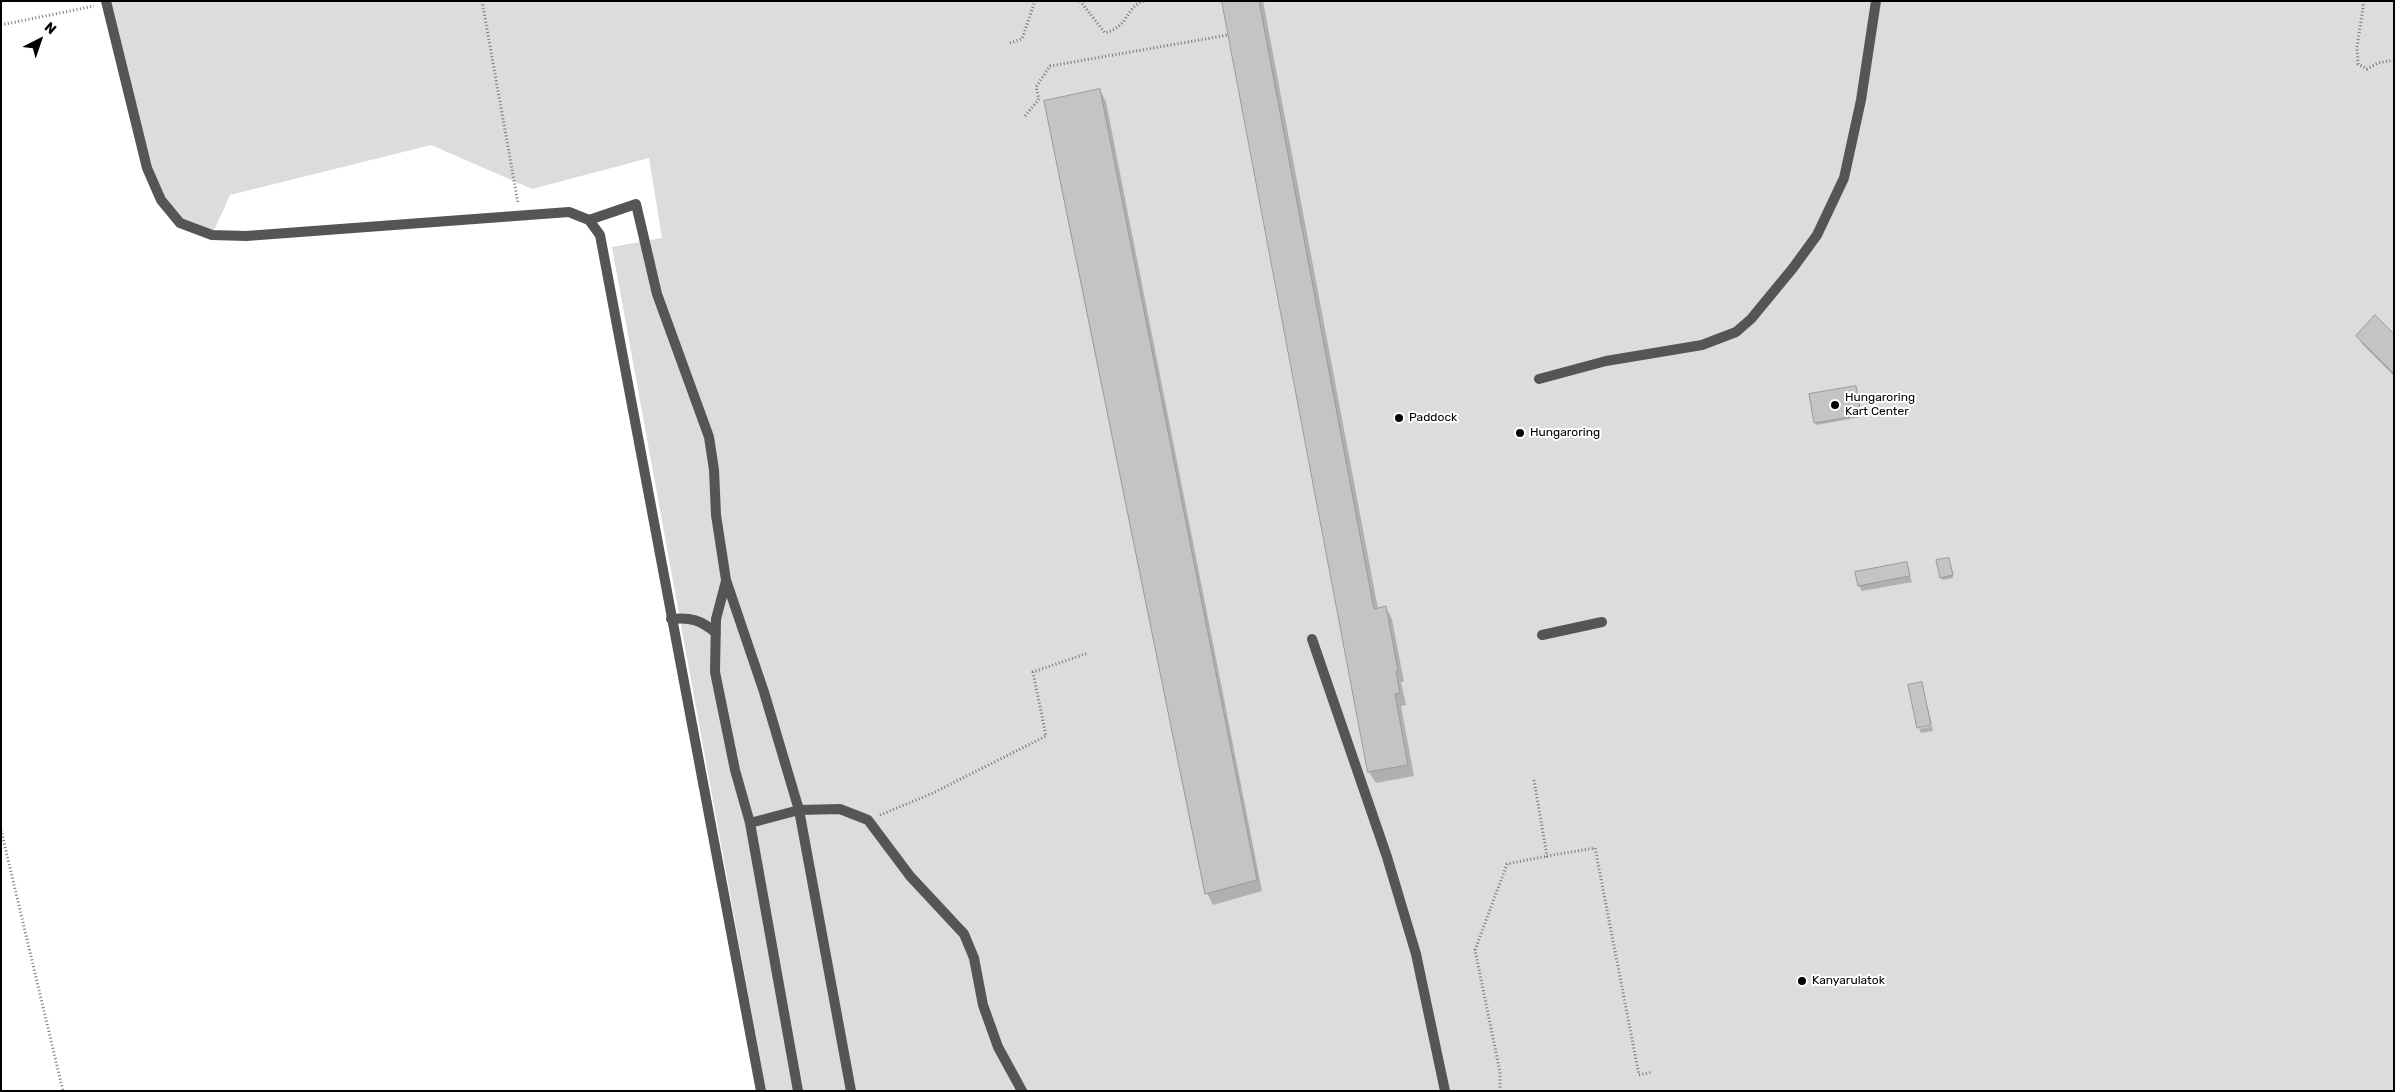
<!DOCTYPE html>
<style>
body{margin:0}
#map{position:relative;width:2395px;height:1092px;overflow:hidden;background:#fff;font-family:Rubik,sans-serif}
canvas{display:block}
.frame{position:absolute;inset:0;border:2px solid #000;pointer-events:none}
.north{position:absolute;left:15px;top:15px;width:50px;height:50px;-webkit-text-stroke:4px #fff;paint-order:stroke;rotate:41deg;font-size:14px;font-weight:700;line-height:20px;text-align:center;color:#000}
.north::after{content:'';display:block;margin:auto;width:18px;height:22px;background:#000;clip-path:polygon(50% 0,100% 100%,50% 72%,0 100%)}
</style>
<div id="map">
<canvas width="2395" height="1092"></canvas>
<div class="frame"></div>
<div class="north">N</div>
</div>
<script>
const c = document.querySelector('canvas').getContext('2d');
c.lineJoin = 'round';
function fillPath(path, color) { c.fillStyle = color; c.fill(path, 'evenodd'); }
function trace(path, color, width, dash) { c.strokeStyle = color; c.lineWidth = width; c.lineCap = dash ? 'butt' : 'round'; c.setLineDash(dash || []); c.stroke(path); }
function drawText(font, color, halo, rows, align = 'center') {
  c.font = font + ' Rubik,sans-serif'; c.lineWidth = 4; c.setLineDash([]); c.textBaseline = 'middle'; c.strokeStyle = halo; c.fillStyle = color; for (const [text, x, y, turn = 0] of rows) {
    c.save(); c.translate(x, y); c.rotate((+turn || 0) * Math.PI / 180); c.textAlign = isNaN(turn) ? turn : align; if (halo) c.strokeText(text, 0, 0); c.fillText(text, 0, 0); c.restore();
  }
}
fillPath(new Path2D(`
 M106,1H2394V1091H766L612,247L662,238L649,158L532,189L431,145L230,195L212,235L180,223L147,168Z`), '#dcdcdc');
fillPath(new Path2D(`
 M1223,1H1263L1378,609L1386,608L1392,619L1404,682H1401L1406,705L1401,706L1414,776L1376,783L1369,772Z
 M1100,90L1106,102L1262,891L1213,905L1207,893Z
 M2358,336H2394V376L2362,344Z
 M1856,390L1861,417L1817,425L1815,423Z
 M1949,559L1953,578L1942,580L1941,577Z
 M1906,564L1912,582L1862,591L1859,586L1857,573Z
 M1921,684L1932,724L1918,727Z
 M1932,726L1933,731L1921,733L1919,729Z`), '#0003');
const building = new Path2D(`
 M1222,1H1259L1374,609L1386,606L1398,670L1396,671L1400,693L1395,694L1408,765L1368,772Z
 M1100,89L1257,880L1205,894L1044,101Z
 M2375,315L2394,334V374L2356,336Z
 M1856,386L1861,415L1814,423L1809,394Z
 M1949,558L1953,575L1940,578L1936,560Z
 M1907,562L1910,576L1858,586L1855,572Z
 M1922,682L1931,725L1917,728L1908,685Z`);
fillPath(building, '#c4c4c4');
trace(building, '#999', 1);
trace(new Path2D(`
 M482,1L518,203
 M1080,1L1105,33C1131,25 1124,8 1144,1
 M2364,1L2357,47L2358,64L2367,69L2378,63L2394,60
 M1,25L94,6
 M1010,43L1022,39L1035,1
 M1025,116L1039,99L1036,87L1050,66L1228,35
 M1534,780L1547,856L1595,848L1639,1075L1652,1072
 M880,815L933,793L1046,736L1033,672L1088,653
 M1,830L63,1091
 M1500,1091V1072L1475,950L1507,864L1547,856`), '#777', 3, [1, 2.5]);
trace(new Path2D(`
 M589,220L636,204L657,294L709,437L714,470L716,515L726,580L764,692L799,810L851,1091
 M1539,379L1606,361L1702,345L1736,332L1751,319L1793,268L1817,235L1844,178L1861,100L1876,1
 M726,581L716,619L715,672L735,770L750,823L798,1091
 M671,619C691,617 701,620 716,633
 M1542,635L1602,622
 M1312,639L1387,857L1416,954L1445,1091
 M750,823L799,810L840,809L868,820L910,876L964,934L974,958L983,1005L998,1047L1022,1091`), '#555', 10);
trace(new Path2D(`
 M106,1L147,168L161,200L180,223L212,235L246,236L569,212L589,220L600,235L761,1091`), '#555', 10);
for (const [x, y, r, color] of [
 [1835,405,5,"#000"],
 [1399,418,5,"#000"],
 [1520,433,5,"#000"],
 [1802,981,5,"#000"]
]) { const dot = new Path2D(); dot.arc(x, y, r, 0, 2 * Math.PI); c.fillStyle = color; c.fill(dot); trace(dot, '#fff', 2); }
drawText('12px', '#000', '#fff', [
 ["Hungaroring",1845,398],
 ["Kart Center",1845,412],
 ["Paddock",1409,418],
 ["Hungaroring",1530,433],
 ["Kanyarulatok",1812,981]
], 'left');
</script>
